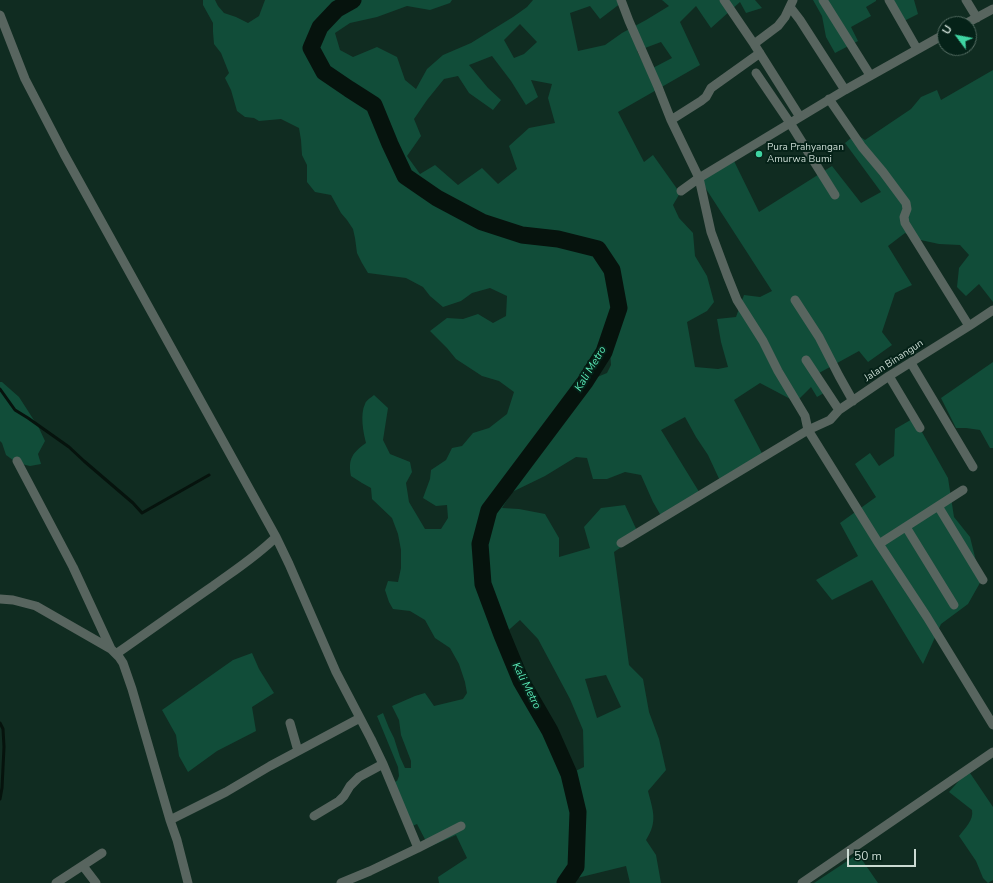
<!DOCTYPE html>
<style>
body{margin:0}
#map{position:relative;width:993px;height:883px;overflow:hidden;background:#102c21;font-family:"Nunito Sans",sans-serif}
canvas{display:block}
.north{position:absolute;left:937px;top:16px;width:40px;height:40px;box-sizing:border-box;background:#052218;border:1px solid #546c62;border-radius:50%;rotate:302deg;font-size:11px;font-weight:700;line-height:16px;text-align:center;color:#cadad2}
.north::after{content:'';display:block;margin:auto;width:14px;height:18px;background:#3fd4a2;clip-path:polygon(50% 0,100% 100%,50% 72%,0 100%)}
.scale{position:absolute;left:847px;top:849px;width:69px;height:18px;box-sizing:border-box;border:2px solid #cadad2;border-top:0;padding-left:5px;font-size:12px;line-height:14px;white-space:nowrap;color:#cadad2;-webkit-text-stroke:3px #052218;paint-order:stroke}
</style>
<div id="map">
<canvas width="993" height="883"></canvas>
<div class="north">U</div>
<div class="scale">50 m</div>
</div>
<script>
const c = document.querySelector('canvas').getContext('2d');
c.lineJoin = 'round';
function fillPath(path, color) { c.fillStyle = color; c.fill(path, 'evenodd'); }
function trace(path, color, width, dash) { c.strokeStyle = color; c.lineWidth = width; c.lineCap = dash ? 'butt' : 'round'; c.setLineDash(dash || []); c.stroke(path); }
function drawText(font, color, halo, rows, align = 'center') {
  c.font = font + ' "Nunito Sans",sans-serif'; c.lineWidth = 4; c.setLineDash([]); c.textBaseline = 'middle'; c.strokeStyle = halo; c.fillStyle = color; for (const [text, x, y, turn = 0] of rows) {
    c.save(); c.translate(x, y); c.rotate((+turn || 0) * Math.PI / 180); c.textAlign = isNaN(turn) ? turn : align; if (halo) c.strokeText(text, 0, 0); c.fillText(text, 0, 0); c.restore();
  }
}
fillPath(new Path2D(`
 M203,0H215L218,6L224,13L236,17L248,23L259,16L265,0H452L450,3L430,10L407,6L377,17L350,23L335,33L340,50L353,57L377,47L397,57L405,80L416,89L427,69L443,55L471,43L513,17L527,7L533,0H625L600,19L590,6L570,13L578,51L605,45L622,33L646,20L669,6L662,0H755L762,8L746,13L740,2L711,28L696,6L680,22L700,65L618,112L644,162L653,155L680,193L673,205L679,218L693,233L695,256L707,276L714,302L707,311L687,322L695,367L718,369L728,367L721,342L717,319L736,317L744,295L760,297L772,291L699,178L734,161L759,212L832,166L861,203L881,192L845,143L856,134L865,140L911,109L921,97L937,90L941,100L993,70V302L979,284L966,296L957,287L959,268L969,255L960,245L939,244L916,239L905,233L888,246L912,285L895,293L882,332L892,345L868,362L859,351L819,373L829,390L817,397L811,387L796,402L760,383L734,400L765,459L722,485L708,455L696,437L685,417L661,430L701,495L664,521L653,502L641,475L625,472L607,479H593L587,458L576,457L545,476L512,492L502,508L519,509L545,514L559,538V557L590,548L584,527L601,508L625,505L639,535L614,552L629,665L643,679L649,712L659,739L666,770L648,791C653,811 658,821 646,840L656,855L661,883H630L626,866L573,879L572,883H439L438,877L467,858L456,835L429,847L417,824L410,827L388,784L397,781L399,776L398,767L377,716L383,713L389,728L394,738L400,757L405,768H411V761L401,735L399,720L392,706L415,696L425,693L434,706L463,699L467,693L465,682L459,664L450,648L435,638L425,620L410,611L393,609L389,602L385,590L388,581L398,582L401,568V550L398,534L392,518L372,499L371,488L362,483L351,476C348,459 352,453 366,443C363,432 360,414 365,404C366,400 372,397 374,395L388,408L383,440L390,454L410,462L412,472L406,483L409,502L425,529H441L448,518L447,505L436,506L423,498L430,479L431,470L446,460L452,448L462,446L473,433L489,428L507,414L514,392L499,381L482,376L456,359L447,348L430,331L447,318L463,319L478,314L493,323L506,316L507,296L490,288L472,293L461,301L443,307L430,296L423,287L406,278L368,273L362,263L357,253L355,238L353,229L347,220L341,213L331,195L315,192L307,182V165L302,155L301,140L299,128L281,119L259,121L254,118L245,117L237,111L231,90L225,78L229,73L221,53L214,44L213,32V23L203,5ZM520,24L537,42L524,54L514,58L504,40ZM661,42L672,58L647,71L637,51ZM492,56L511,81L526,105L538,97L531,80L552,84L548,98L555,123L529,128L509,146L517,169L498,184L482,168L458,185L435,165L420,174L407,156L421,136L414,119L427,100L444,79L458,76L469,93L493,110L501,100L488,88L469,65ZM609,337L611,365L607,373L585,382L604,352ZM520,620L538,639L570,699L583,730L584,767L569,774L550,731L521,681L502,636ZM606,675L621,707L597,718L585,679Z
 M813,0H876V1L866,7L871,16L851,27L858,41L835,53L826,37L822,16Z
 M892,0H914L918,14L902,22Z
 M993,362V448H990L980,430L966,428H956L941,398Z
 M0,382H2L19,397L39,428L45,441L38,454L41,464L30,466L17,463L6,455L2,443L0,441Z
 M914,418L948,478L954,517L970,537L981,581L968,604L941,624L923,664L872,580L832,600L816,580L858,556L840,523L876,497L855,464L870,453L879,466L894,456L895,429Z
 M252,653L259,669L274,693L252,707L256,731L217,751L188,772L179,756L176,735L162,710L233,660Z
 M970,773L993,807V880L988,883L983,878L976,861L959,836C965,828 974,820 972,810L949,792L964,775Z
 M858,854L878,883H814Z`), '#114d39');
trace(new Path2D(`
 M0,389L15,410L28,418L69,447L84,461L133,503L142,513L209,475
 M0,723L3,729L4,747L2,788L0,799`), '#06130d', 3);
trace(new Path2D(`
 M353,0L337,9L320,27L311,48L324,72L349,89L374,105L390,144L405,176L437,198L482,222L522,235L558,239L598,249L612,270L619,308L604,352L585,382L489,510L480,544L483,584L502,635L521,681L550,731L569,774L578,812L576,867L565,883`), '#06130d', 17);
trace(new Path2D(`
 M621,0L629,21L658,87L671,120L699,178L711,232L727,275L737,300L763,341L778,371L805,416L808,430L879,544L927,617L993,725
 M724,0L754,44L800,117
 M823,0L870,75
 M889,0L917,49
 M966,0L977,18
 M790,7L800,20L845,90
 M0,15L25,79L64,154L276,537
 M965,24L993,9
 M754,44L778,26L785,17L793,0
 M756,73L790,123L835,195
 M829,99L862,147L883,172L906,203L907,209L904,217L905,223L969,326
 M671,120L701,101L706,97L711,88L760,53
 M681,191L699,178L845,90L945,34
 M795,300L819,337L839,376L853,401
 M806,360L839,410
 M911,363L973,467
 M889,376L920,428
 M17,461L73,567L111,649
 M938,506L983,580
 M906,527L954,605
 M621,543L808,430L830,420L839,410L889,376L969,326L993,310
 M879,544L963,490
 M0,599L13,600L36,606L111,649L119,657L123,663L132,689L170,820L177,840L188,883
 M116,654C149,631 181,608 213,586C235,570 257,556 276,537L289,564L336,672L371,739L383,764L418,848L370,871L341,883
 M290,723L298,751
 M314,816L339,801L344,796L350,786L359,777L383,764
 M170,820L226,792L270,766L360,718
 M418,848L461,826
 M83,866L96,883
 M56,883L102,853
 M802,883L993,752`), '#58655f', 9);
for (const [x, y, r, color] of [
 [759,154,4,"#3fd4a2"]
]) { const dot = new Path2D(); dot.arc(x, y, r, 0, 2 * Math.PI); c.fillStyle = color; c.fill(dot); trace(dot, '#052218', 1.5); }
drawText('10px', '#cadad2', '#052218', [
 ["Pura Prahyangan",767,148],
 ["Amurwa Bumi",767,160]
], 'left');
drawText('10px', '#cadad2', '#052218', [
 ["Jalan Binangun",894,361,-33]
]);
drawText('italic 11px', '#59e8b5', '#052218', [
 ["Kali Metro",591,369,-59],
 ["Kali Metro",526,686,63]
]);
</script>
